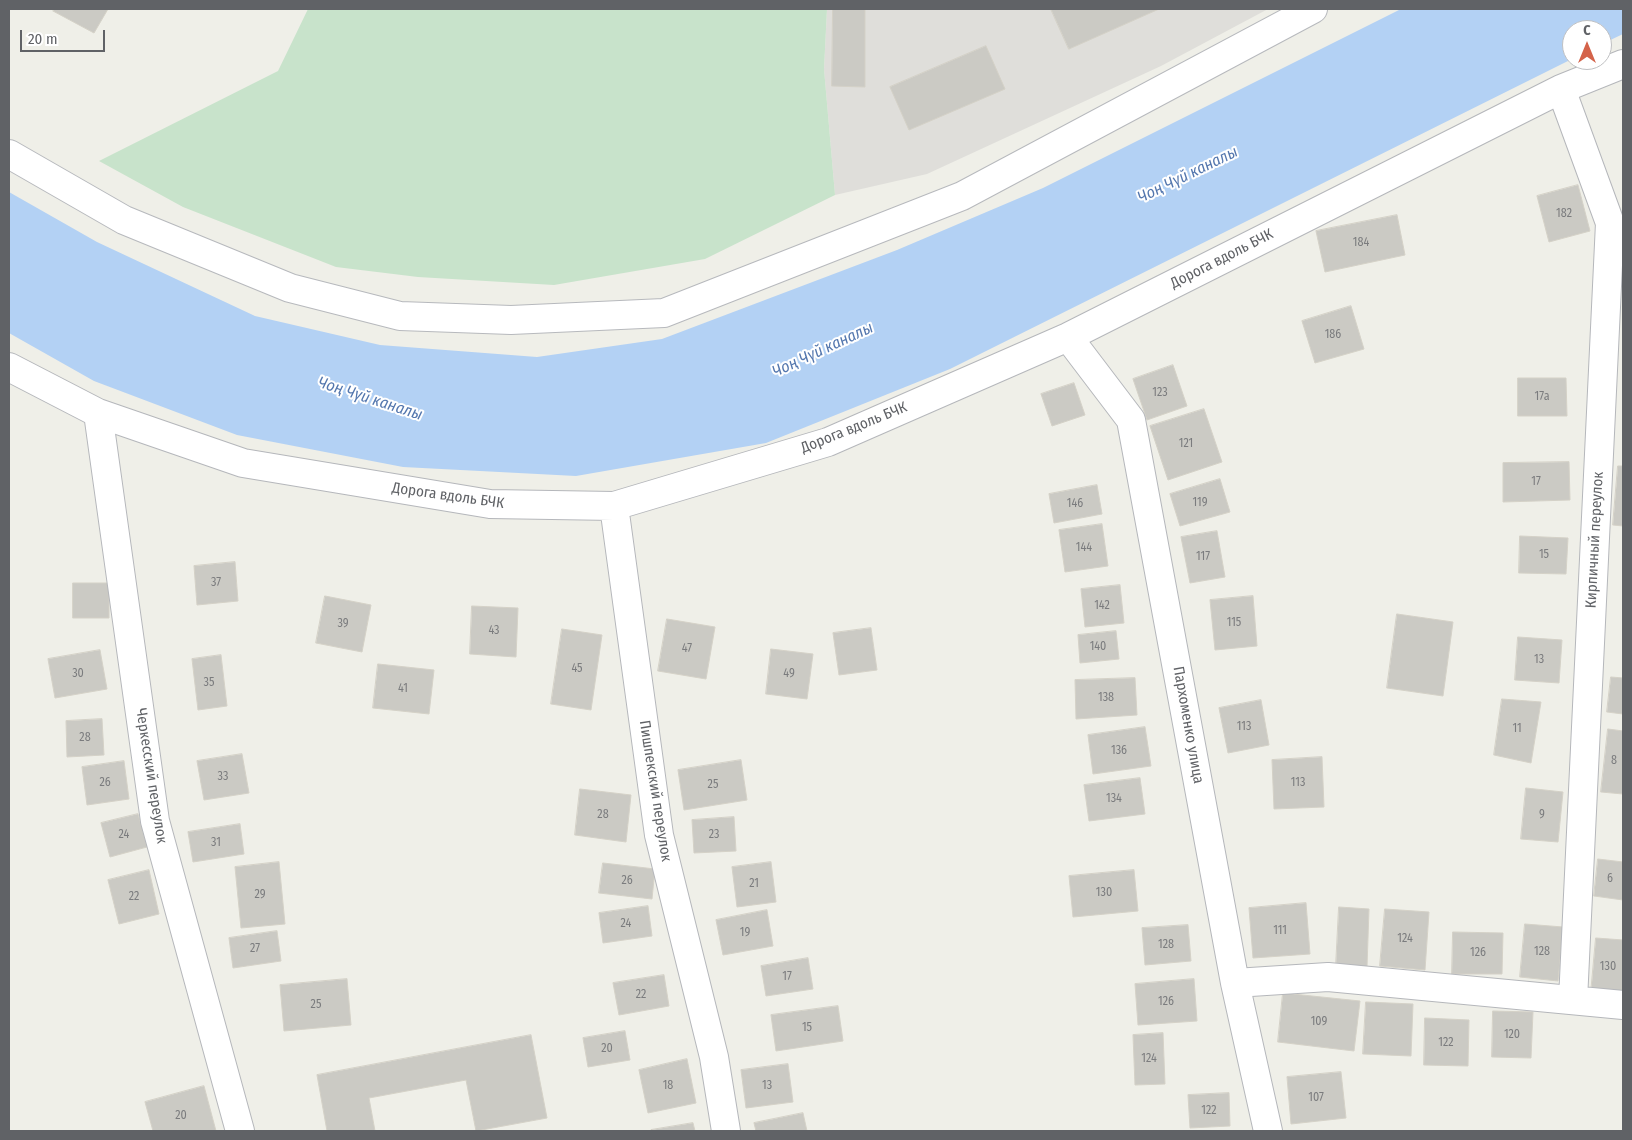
<!DOCTYPE html>
<meta charset="utf-8">
<style>
body{margin:0}
#map{position:relative;width:1632px;height:1140px;overflow:hidden;background:#efefe8;font-family:"Fira Sans Condensed",sans-serif}
canvas{display:block}
.frame{position:absolute;inset:0;border:10px solid #606266;pointer-events:none}
.north{position:absolute;left:1562px;top:20px;width:50px;height:50px;box-sizing:border-box;background:#fff;border:1px solid #bfc0c2;border-radius:50%;rotate:0deg;font-size:14px;font-weight:700;line-height:20px;text-align:center;color:#606266}
.north::after{content:'';display:block;margin:auto;width:18px;height:22px;background:#d4634a;clip-path:polygon(50% 0,100% 100%,50% 72%,0 100%)}
.scale{position:absolute;left:20px;top:30px;width:85px;height:22px;box-sizing:border-box;border:2px solid #606266;border-top:0;padding-left:6px;font-size:15px;line-height:18px;white-space:nowrap;color:#606266;-webkit-text-stroke:4px #fff;paint-order:stroke}
</style>
<div id="map">
<canvas width="1632" height="1140"></canvas>
<div class="frame"></div>
<div class="north">С</div>
<div class="scale">20 m</div>
</div>
<script>
const c = document.querySelector('canvas').getContext('2d');
c.lineJoin = 'round';
function fillPath(path, color) { c.fillStyle = color; c.fill(path, 'evenodd'); }
function trace(path, color, width, dash) { c.strokeStyle = color; c.lineWidth = width; c.lineCap = dash ? 'butt' : 'round'; c.setLineDash(dash || []); c.stroke(path); }
function drawText(font, color, halo, rows, align = 'center') {
  c.font = font + ' "Fira Sans Condensed",sans-serif'; c.lineWidth = 4; c.setLineDash([]); c.textBaseline = 'middle'; c.strokeStyle = halo; c.fillStyle = color; for (const [text, x, y, turn = 0] of rows) {
    c.save(); c.translate(x, y); c.rotate((+turn || 0) * Math.PI / 180); c.textAlign = isNaN(turn) ? turn : align; if (halo) c.strokeText(text, 0, 0); c.fillText(text, 0, 0); c.restore();
  }
}
fillPath(new Path2D(`
 M827,9H1268L1161,66L927,174L835,195L824,69Z`), '#dfdeda');
fillPath(new Path2D(`
 M308,9H827L824,69L835,195L705,259L554,285L418,277L336,267L183,207L99,161L278,71Z`), '#c8e3cb');
fillPath(new Path2D(`
 M1401,9H1623V34L1602,44V30H1572V59L950,369L766,443L576,476L403,467L237,435L94,381L9,333V192L97,242L255,316L380,345L537,357L662,339L897,250L1043,188Z`), '#b3d1f4');
const building = new Path2D(`
 M55,9H108L94,33L53,11Z
 M833,9H865V87L832,86Z
 M1051,9H1159L1069,49Z
 M986,46L1005,89L909,130L890,87Z
 M1578,185L1590,231L1549,242L1537,196Z
 M1397,215L1405,255L1325,272L1316,231Z
 M1351,306L1364,349L1315,363L1302,321Z
 M1173,365L1187,406L1147,420L1133,379Z
 M1518,378H1566L1567,416H1518Z
 M1074,383L1085,415L1052,426L1041,394Z
 M1204,409L1222,462L1168,480L1150,426Z
 M1569,462L1570,500L1503,502V463Z
 M1618,466H1623V526L1613,525Z
 M1220,479L1230,512L1180,526L1170,494Z
 M1097,485L1102,514L1054,523L1049,494Z
 M1102,524L1108,566L1065,572L1059,530Z
 M1217,531L1225,577L1190,583L1181,537Z
 M1520,536L1568,538L1566,574L1519,573Z
 M235,562L238,601L197,605L194,566Z
 M73,583H109V618H73Z
 M1120,585L1124,623L1085,627L1081,589Z
 M325,596L371,605L362,652L316,643Z
 M1253,596L1257,646L1215,650L1210,600Z
 M472,606L518,608L516,657L470,654Z
 M1397,614L1453,622L1443,696L1387,688Z
 M667,619L715,627L706,679L658,671Z
 M871,628L877,670L839,675L833,633Z
 M562,629L602,635L591,710L551,704Z
 M1116,631L1119,659L1080,663L1078,635Z
 M1518,637L1562,640L1559,683L1515,680Z
 M771,649L813,654L807,699L766,694Z
 M100,650L107,689L55,698L48,659Z
 M221,655L227,706L198,710L192,659Z
 M378,664L434,670L429,714L373,708Z
 M1611,677L1623,678V714L1607,712Z
 M1135,678L1137,715L1076,719L1075,680Z
 M1502,699L1541,702L1531,763L1494,755Z
 M1261,700L1269,745L1228,753L1219,708Z
 M102,719L104,755L67,757L66,721Z
 M1145,727L1151,766L1093,774L1088,735Z
 M1608,729L1623,731V794L1601,792Z
 M242,754L249,793L204,800L197,761Z
 M1322,757L1324,807L1274,809L1272,760Z
 M741,760L747,800L684,810L678,770Z
 M124,761L129,799L87,805L82,767Z
 M1140,778L1145,814L1089,821L1084,785Z
 M1526,788L1563,792L1558,842L1521,839Z
 M580,789L631,795L626,842L575,835Z
 M138,814L147,847L110,857L101,823Z
 M734,817L736,851L694,853L692,820Z
 M240,824L244,854L193,862L188,832Z
 M1598,859L1623,862V900L1594,896Z
 M279,862L285,924L241,928L235,867Z
 M771,862L776,902L737,907L732,867Z
 M603,863L655,869L652,899L599,893Z
 M149,870L159,914L119,924L108,880Z
 M1134,870L1138,911L1073,917L1069,876Z
 M1306,903L1310,954L1253,958L1249,908Z
 M648,906L652,936L603,943L599,913Z
 M1339,907L1369,909L1367,967L1336,966Z
 M1385,909L1429,912L1425,970L1380,966Z
 M767,910L773,946L723,955L716,920Z
 M1525,924L1563,927L1558,981L1520,977Z
 M1188,925L1191,961L1145,965L1142,928Z
 M277,931L281,961L233,968L229,938Z
 M1453,932L1503,933L1502,974H1452Z
 M1596,938L1623,940V996L1591,993Z
 M808,958L813,989L766,996L761,966Z
 M664,975L669,1006L619,1015L613,983Z
 M347,979L351,1025L284,1031L280,985Z
 M1194,979L1197,1021L1138,1025L1135,984Z
 M1283,993L1360,1001L1354,1051L1278,1042Z
 M1366,1002L1413,1004L1411,1056L1363,1054Z
 M838,1006L843,1041L776,1051L771,1015Z
 M1493,1011L1533,1012L1531,1058L1492,1057Z
 M1425,1018L1469,1020L1468,1066L1424,1065Z
 M625,1031L630,1060L588,1067L583,1038Z
 M1163,1033L1165,1084L1135,1085L1133,1035Z
 M531,1035L547,1118L476,1131L466,1080L369,1098L375,1131H327L317,1075Z
 M687,1059L696,1103L648,1113L639,1070Z
 M788,1064L793,1102L746,1108L741,1070Z
 M1341,1072L1346,1118L1291,1124L1287,1077Z
 M204,1086L216,1131H153L145,1102Z
 M1229,1093L1230,1126L1190,1128L1188,1095Z
 M803,1113L807,1131H756L754,1123Z
 M693,1123L695,1131H651V1130Z`);
fillPath(building, '#cbcac4');
trace(building, '#d4d1c7', 1);
const street = new Path2D(`
 M1561,89L1610,223L1573,1000
 M1068,337L1131,420L1235,983L1268,1131
 M9,367L98,413L243,463L490,504L614,506L828,442L1068,337L1561,89L1623,64
 M98,413L155,821L240,1131
 M614,506L659,835L714,1057L726,1131
 M1235,983L1328,977L1623,1005`);
const secondary = new Path2D(`
 M9,154L124,220L290,288L400,316L511,320L664,313L962,196L1313,9`);
trace(street, '#b5b7bb', 30);
trace(secondary, '#b7b9bd', 30);
trace(street, '#fff', 28);
trace(secondary, '#fff', 28);
drawText('12px', '#7b7c7e', null, [
 ["182",1564,214],
 ["184",1361,243],
 ["186",1333,335],
 ["123",1160,393],
 ["17a",1542,397],
 ["121",1186,444],
 ["17",1536,482],
 ["119",1200,503],
 ["146",1075,504],
 ["144",1084,548],
 ["15",1544,555],
 ["117",1203,557],
 ["37",216,583],
 ["142",1102,606],
 ["115",1234,623],
 ["39",343,624],
 ["43",494,631],
 ["140",1098,647],
 ["47",687,649],
 ["13",1539,660],
 ["45",577,669],
 ["30",78,674],
 ["49",789,674],
 ["35",209,683],
 ["41",403,689],
 ["138",1106,698],
 ["113",1244,727],
 ["11",1517,729],
 ["28",85,738],
 ["136",1119,751],
 ["8",1614,761],
 ["33",223,777],
 ["26",105,783],
 ["113",1298,783],
 ["25",713,785],
 ["134",1114,799],
 ["28",603,815],
 ["9",1542,815],
 ["24",124,835],
 ["23",714,835],
 ["31",216,843],
 ["6",1610,879],
 ["26",627,881],
 ["21",754,884],
 ["130",1104,893],
 ["29",260,895],
 ["22",134,897],
 ["24",626,924],
 ["111",1280,931],
 ["19",745,933],
 ["124",1405,939],
 ["128",1166,945],
 ["27",255,949],
 ["128",1542,952],
 ["126",1478,953],
 ["130",1608,967],
 ["17",787,977],
 ["22",641,995],
 ["126",1166,1002],
 ["25",316,1005],
 ["109",1319,1022],
 ["15",807,1028],
 ["120",1512,1035],
 ["122",1446,1043],
 ["20",607,1049],
 ["124",1149,1059],
 ["18",668,1086],
 ["13",767,1086],
 ["107",1316,1098],
 ["122",1209,1111],
 ["20",181,1116]
]);
drawText('15px', '#606266', '#fff', [
 ["Дорога вдоль БЧК",1222,259,-27],
 ["Дорога вдоль БЧК",854,428,-22],
 ["Дорога вдоль БЧК",448,496,8],
 ["Кирпичный переулок",1595,540,-87],
 ["Пархоменко улица",1188,725,80],
 ["Черкесский переулок",151,776,81],
 ["Пишпекский переулок",655,791,81]
]);
drawText('italic 16px', '#5477ae', '#fff', [
 ["Чоң Чүй каналы",1188,175,-26],
 ["Чоң Чүй каналы",823,350,-25],
 ["Чоң Чүй каналы",370,399,18]
]);
</script>
